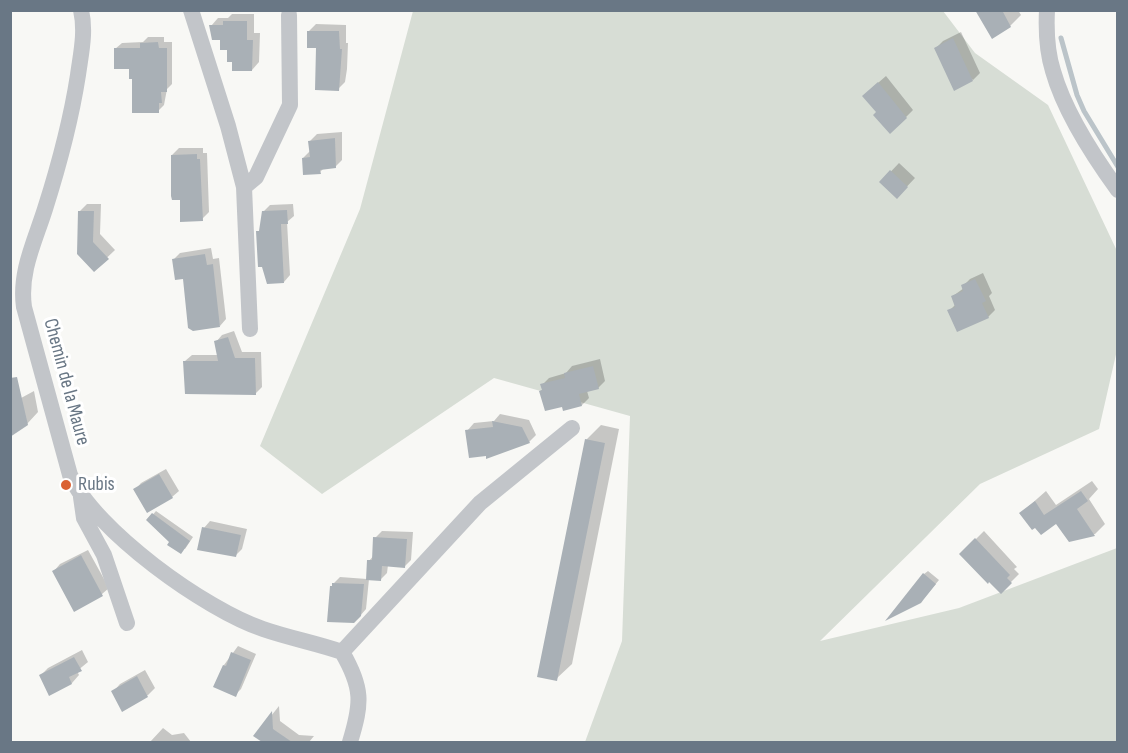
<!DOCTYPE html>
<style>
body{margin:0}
#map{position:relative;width:1128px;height:753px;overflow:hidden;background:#f8f8f5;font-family:"Sofia Sans Condensed",sans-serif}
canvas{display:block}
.frame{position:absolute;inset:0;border:12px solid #697785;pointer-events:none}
</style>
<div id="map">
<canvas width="1128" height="753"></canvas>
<div class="frame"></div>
</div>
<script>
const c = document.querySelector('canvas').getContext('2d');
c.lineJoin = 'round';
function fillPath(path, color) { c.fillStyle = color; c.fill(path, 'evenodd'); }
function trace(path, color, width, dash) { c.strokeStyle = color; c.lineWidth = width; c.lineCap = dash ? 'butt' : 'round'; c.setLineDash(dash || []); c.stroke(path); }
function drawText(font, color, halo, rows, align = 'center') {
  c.font = font + ' "Sofia Sans Condensed",sans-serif'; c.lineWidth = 6; c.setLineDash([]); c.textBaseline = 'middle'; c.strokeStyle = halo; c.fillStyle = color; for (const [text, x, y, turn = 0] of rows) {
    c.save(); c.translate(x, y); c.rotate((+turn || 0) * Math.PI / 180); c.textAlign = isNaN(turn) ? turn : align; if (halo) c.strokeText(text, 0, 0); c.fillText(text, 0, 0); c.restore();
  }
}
fillPath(new Path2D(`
 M413,11H943L975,53L1048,105L1117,251V350L1099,429L980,484L820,641L959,608L1117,548V742H585L622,641L630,416L494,378L322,494L260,446L360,209Z`), '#d7ddd5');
fillPath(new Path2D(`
 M976,10H1018L1021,15L1010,26Z
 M232,14H254V33H260L259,62L252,70L229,49L211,26L218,18H228Z
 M316,24L346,25V43H348L347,69L345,82L338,89L309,31Z
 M961,32L980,73L973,80L936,48L943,41Z
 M148,37H164V42H172V84L167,89L164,105L158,111L133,77L131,67L115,49L122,43L143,42Z
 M886,76L913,110L906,117L878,112L871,89Z
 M342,132V160L335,167L324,168L320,172L303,158L310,151V141L317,134Z
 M179,148H203V153H207L209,212L202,219L182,199L172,155Z
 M899,163L915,178L897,197L881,182Z
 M87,204H101L100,234L115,250L94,270L79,212Z
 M293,204L294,216L287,222L290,275L284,282L258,232L261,229L263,212L270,205Z
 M211,248L213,259L219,258L226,319L220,326L174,259L180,253Z
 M983,273L992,293L989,296L995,310L988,317L949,311L956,304L953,296L964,288L963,286L970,279Z
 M234,331L242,352H261L262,387L255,394L185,361L192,355H218L216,342L222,335Z
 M600,359L605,381L598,388L587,391L589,398L582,405H563L541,391L543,389L542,385L549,378L566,373L572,366Z
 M34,391L38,412L27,424L10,404Z
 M500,414L529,420L536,435L529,442L467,431L474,423L494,421Z
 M601,425L619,429L572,664L556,679L586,440Z
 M166,469L179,491L172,497L135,490L141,483Z
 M1092,481L1098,489L1089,499L1105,524L1095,534L1070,541L1057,522L1021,513L1046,491L1056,505Z
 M156,511L193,537L185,549L171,541L148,520Z
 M210,521L247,529L242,549L235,556L204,528Z
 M382,531L413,532L411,560L404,567L388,565L387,573L380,580L369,579L366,609L360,616L334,583L340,577L367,579L369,561L374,555L375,538Z
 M984,531L1017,567L1014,569L1019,574L1001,592L961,554Z
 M88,550L109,588L102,594L75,610L54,571L60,564Z
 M928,571L939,580L924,598V574Z
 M238,646L256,654L241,689L235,695L224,665Z
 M82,650L88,662L77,671L79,675L72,683L50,694L41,675L48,668Z
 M145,670L155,688L148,695L123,710L113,692L120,684Z
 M279,706L280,721L299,735L314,736L309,742H263L255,736Z
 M163,728L172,735L184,733L191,742H150Z`), '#0003');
trace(new Path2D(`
 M1061,38L1077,95L1084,111L1118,167`), '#bbc4c9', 5);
fillPath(new Path2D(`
 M975,10H1002L1011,27L992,39Z
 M223,21H247V40H253L252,71H232V62H227V50H220V40H212L209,25H223Z
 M307,31H339L340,49H342L339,91L315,90L316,48H307Z
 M953,38L973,81L954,91L934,48Z
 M158,42L159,48H167V92H161L162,103H159V113H132V79H129V69H114V48H140V43Z
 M878,82L907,118L890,134L873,115L876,112L862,96Z
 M335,138L336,168L320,170L321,174L303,175L302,158L310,157L308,141Z
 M197,154V159H200L203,221L180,222V200H172L171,196V155Z
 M890,170L908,187L897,199L879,182Z
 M287,210L288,224H281L284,283L267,284L262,267H258L256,231H259L262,211Z
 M78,211H94L93,242L109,259L94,272L77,254Z
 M205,254L207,265L213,264L220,327L193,331L188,328L183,279L175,280L172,259Z
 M975,279L986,301L982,303L989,318L957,332L947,310L955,307L951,296L963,291L961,285Z
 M228,337L235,358H255L256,395L185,394L183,361H218L214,341Z
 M593,366L599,389L579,394L582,406L563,411L562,407L545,411L539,391L542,390L540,384L565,378L564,373Z
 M17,377L28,425L10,437V378Z
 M492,421L522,427L530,443L486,459V456L469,458L465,430L493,427Z
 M585,439L605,443L557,681L537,677Z
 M159,474L173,498L147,513L133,489Z
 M1081,491L1088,501L1077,509L1095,536L1069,542L1056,524L1041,535L1035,528L1032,530L1019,513L1035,501L1044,515Z
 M152,513L190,541L181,554L167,545L169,542L146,520Z
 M202,527L241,535L236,557L197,550Z
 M373,537L407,539L405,568L382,566L381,581L366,580L367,560H372Z
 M975,538L1010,575L1007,578L1012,583L1001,594L989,582L988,584L959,554Z
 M81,555L103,596L74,612L52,571Z
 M923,573L936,584L924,599L921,603L885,621Z
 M332,583L364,584L361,616L354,623L327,622L330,586H332Z
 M231,652L251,660L236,697L213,687L223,665L226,666Z
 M74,657L82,671L69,677L72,684L49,696L39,675Z
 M137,676L148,697L122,712L111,691Z
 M272,711L273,729L292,742H262L253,736Z`), '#a9b0b6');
trace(new Path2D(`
 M81,10C86,32 81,53 78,75C71,120 59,165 45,209C35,241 19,272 24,307L70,475C94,530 206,610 263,629C289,638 316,643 342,652C363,688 362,703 350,742
 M191,10L228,126L244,187L250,329
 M1047,10C1046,30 1047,52 1053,71C1064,110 1094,157 1118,190
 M244,187L256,177L290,105L289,15
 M81,497L84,518L104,555L127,623
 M342,652L480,503L572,428`), '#c2c5c9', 16);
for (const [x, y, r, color] of [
 [66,485,6,"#da6133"]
]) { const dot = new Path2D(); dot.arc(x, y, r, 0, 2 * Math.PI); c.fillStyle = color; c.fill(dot); trace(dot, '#fff', 2); }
drawText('20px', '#697785', '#fff', [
 ["Chemin de la Maure",66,382,75]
]);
drawText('20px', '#697785', '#fff', [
 ["Rubis",78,485]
], 'left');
</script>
